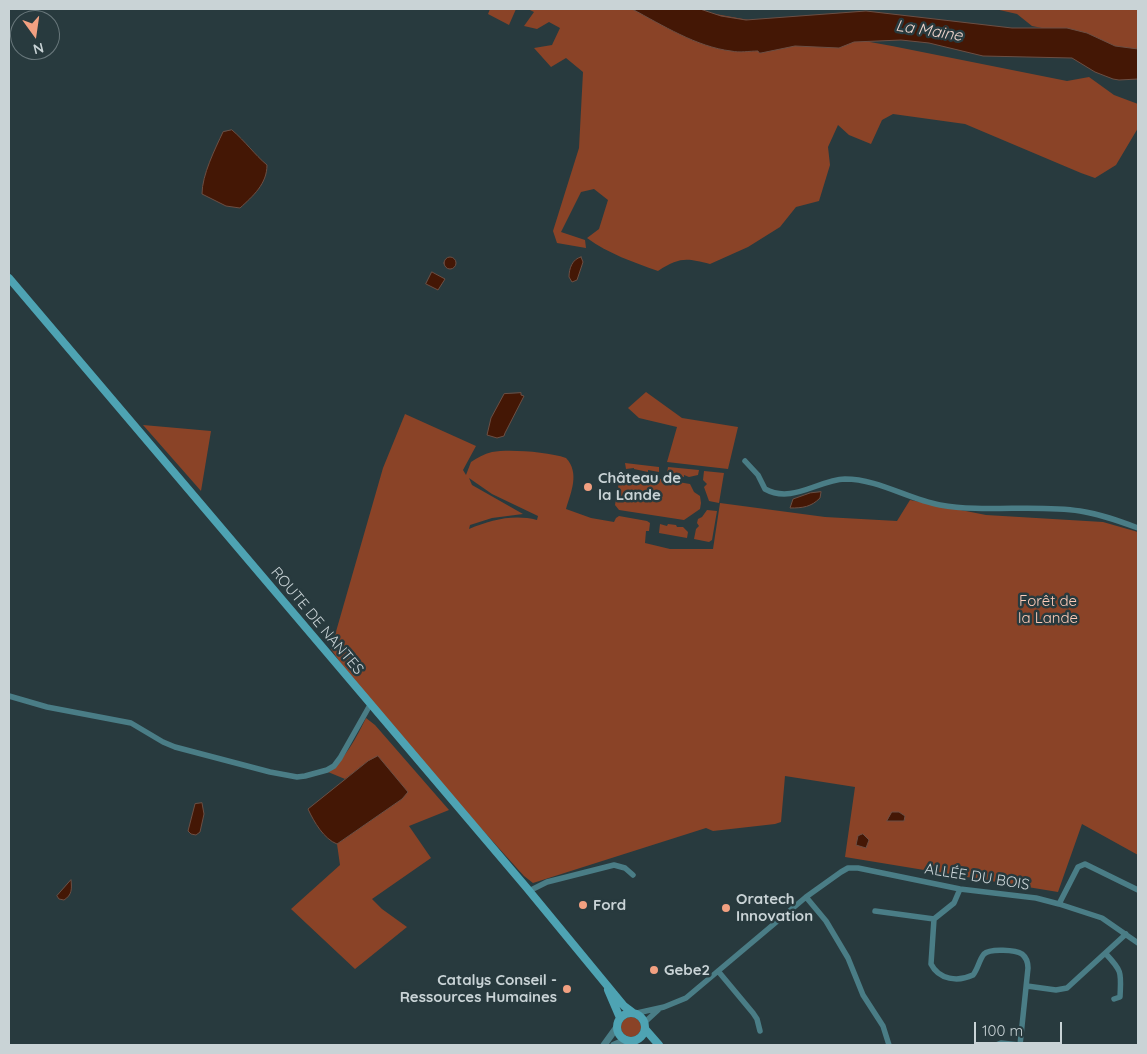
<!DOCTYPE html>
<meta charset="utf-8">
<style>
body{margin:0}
#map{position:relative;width:1147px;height:1054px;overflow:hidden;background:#283a3e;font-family:Quicksand,sans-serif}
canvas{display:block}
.frame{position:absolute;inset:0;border:10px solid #c9d3d6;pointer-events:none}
.north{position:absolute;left:10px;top:10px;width:50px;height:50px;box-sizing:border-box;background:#283a3e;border:1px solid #68777b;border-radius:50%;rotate:166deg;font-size:14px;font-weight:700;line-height:20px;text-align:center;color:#c9d3d6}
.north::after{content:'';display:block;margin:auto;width:18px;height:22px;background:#f2a081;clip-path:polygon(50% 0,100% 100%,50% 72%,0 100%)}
.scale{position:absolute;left:974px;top:1022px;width:88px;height:22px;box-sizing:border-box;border:2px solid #c9d3d6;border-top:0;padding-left:6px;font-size:15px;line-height:18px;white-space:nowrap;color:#c9d3d6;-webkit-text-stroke:4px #283a3e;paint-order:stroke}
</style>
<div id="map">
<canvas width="1147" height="1054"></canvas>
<div class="frame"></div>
<div class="north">N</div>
<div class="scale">100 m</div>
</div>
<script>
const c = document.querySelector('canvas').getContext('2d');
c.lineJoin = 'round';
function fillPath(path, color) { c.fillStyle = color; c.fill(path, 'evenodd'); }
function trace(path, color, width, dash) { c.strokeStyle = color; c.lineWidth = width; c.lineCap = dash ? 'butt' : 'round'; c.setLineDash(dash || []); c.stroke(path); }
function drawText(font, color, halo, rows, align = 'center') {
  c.font = font + ' Quicksand,sans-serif'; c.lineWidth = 5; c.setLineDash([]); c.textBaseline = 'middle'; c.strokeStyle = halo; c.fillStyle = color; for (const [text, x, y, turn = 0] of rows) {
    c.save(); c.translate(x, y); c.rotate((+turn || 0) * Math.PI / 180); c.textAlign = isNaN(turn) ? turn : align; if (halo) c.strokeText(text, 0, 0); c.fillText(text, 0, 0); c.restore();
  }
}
fillPath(new Path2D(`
 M490,9H516L509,25L488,14Z
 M528,9H688L892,46L1067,81L1089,77L1114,95L1138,104V128L1116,165L1095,178L1081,173L965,124L893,114L882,120L871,144L849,135L838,125L828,147L830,165L819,201L796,207L780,227L748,247L710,264C686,258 680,257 658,271C633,262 609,254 587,238L599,229L608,200L594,189L581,192L561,232L585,240L586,248L557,243L553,231L579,148L583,72L566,58L551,67L534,48L552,45L560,28L549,22L537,29L524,26L534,12Z
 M995,9H1138V53L1082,36L1032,26L1017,14Z
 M646,392L682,418L738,427L728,469L667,462L677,427L639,418L628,408Z
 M405,414L476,446L463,470L466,475L471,462C477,458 484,454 492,452C510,449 548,452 566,458C580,473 571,492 566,509L591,518L614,522L616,518L619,516L647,521L650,523L649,531H646L645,543L670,549H713L720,503L825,517L897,521L910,500L986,515L1103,522L1138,532V855L1082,824L1058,892L845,857L855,787L785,776L781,822L775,824L713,831L706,828L533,883L524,876L367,702L331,649L383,468ZM469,478L492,494L538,516L537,520C513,514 491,520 469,529L470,525L492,518L523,514L472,485Z
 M143,425L211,431L201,491Z
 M625,463L659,467V472L648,470V472L634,469V468L626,469Z
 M668,467L699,470L698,475L689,477L684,475V477L676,476L675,474L667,473Z
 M704,471L724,473L719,503L709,501L704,487L707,484L703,480Z
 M625,473L690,484L694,492L700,496L701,503L700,509L684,520L619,510L615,505L620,476Z
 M707,510L717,511L712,540L709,542L694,539L696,529L699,526L697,523L698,519L702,517Z
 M660,524L667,526L668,524L676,525L677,527H683L688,532L687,538L659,533Z
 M366,718L375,725L449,810L409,826L431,858L372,899L382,909L407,927L355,969L291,909L340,865L337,844L402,799L407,792L368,761L345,779L328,772C346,758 356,738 366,718Z
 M621 1027a10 10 0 1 1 20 0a10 10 0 1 1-20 0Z`), '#8a4327');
const water = new Path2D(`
 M632,9H700L721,16L746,20L866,11L1012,28H1067L1087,33L1115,46L1138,49V79L1119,80L1113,79L1095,72L1072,58L983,56L929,43L901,40L854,42L839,48L795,46L761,53H759L758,51C749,51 740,53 731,51C697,47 662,25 632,9Z
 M232,130C246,142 254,154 267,165C267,184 253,196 240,208L226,206L202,194C202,175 215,149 223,132Z
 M444 263a6 6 0 1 1 12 0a6 6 0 1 1-12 0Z
 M581,257L583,262L577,280L572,282L569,277C569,269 572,259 581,257Z
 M432,272L445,279L438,290L426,284Z
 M521,393V395L524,396L505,433L504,436L497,438L487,435L491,418L504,394Z
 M821,492L820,498C811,507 803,508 790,508L793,499L810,493Z
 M378,756L408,792L402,799L337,844C324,839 314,822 308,809L368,761Z
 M202,803L204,814L200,832L196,835L191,834L188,831L195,804Z
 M892,812H899L905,816L904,821H887Z
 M863,834L869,840L866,848L856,845L858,836Z
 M71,880C72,889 72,895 64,900L59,899L57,896Z`);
fillPath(water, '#441705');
trace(water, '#6c4f44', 1);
trace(new Path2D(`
 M745,461L758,475L765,489C792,504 818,480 845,479C878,479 908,499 940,505C984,513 1035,504 1080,511C1100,514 1119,521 1138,528
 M9,696L47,707L131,723L163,742L175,747L270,772L297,777L305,776L327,770L334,766L340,758L370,705
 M960,889L954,903L934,919L931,964C939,980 958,982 973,975C978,969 979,960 984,954C990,948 1016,950 1022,954C1027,958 1028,963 1028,968L1020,1045
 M529,891L547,882L614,865L625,868L633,875
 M806,897L826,921L848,958L863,995L883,1026L889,1045
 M1059,904L1078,867L1085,864L1138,890
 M875,911L934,919
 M1106,954C1123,972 1121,973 1120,997L1114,999
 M718,971L753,1013L757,1019L760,1031
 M1027,986L1056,990L1067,988L1126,934
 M637,1013L664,1007L686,998L806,897L841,872L848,868H858L960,889L1036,898L1059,904L1102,918L1138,943
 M645,1022L658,1010
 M996,1045L1001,1043L1020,1045`), '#4a7d86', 5.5);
trace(new Path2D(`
 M604,1045L617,1027
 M614,1045L626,1040`), '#4a7d86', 7);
trace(new Path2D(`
 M9,278L526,887L624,1006L632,1012
 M608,990L620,1018
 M617 1027a14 14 0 1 1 28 0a14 14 0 1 1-28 0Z
 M645,1029L659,1045`), '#4ea3b3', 8);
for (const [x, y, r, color] of [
 [588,487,5,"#f2a081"],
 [583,905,5,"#f2a081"],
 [726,908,5,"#f2a081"],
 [654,970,5,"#f2a081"],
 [567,989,5,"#f2a081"]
]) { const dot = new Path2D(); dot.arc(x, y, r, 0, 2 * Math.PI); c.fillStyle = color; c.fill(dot); trace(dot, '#283a3e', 2); }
drawText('bold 15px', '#c9d3d6', '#283a3e', [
 ["Château de",598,478],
 ["la Lande",598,495],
 ["Oratech",736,899],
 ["Innovation",736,916],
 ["Ford",593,905],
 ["Gebe2",664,970],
 ["Catalys Conseil -",557,980,"right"],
 ["Ressources Humaines",557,997,"right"]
], 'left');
drawText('15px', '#feccb9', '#283a3e', [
 ["Forêt de",1048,601],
 ["la Lande",1048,618]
]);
drawText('15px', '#c9d3d6', '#283a3e', [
 ["ROUTE DE NANTES",317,621,50],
 ["ALLÉE DU BOIS",977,877,9]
]);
drawText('italic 16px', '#eed4cb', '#283a3e', [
 ["La Maine",929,31,9]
]);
</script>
